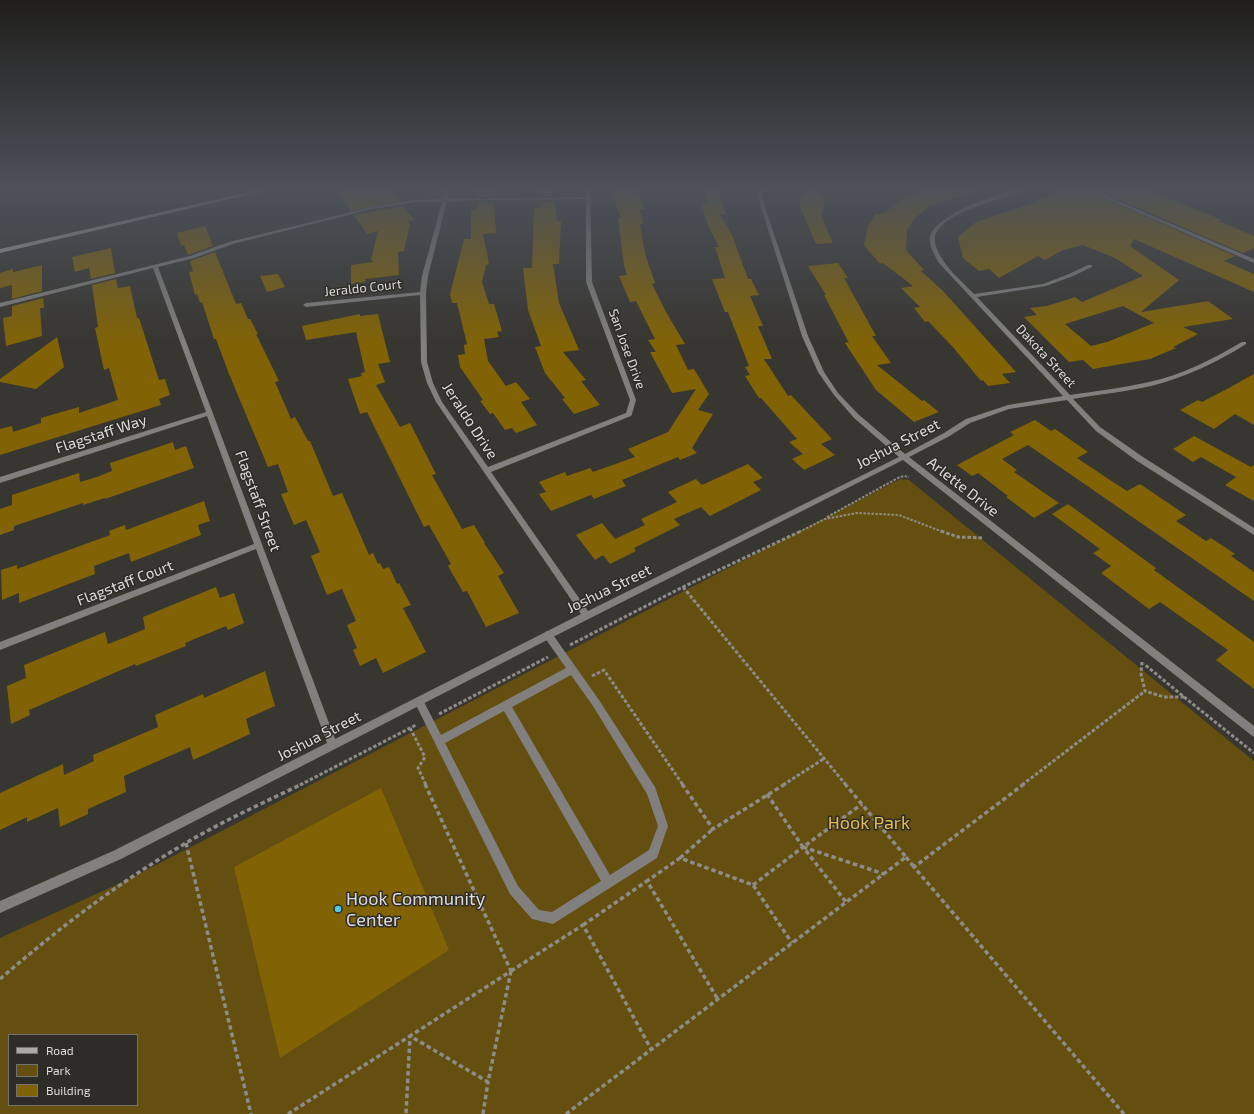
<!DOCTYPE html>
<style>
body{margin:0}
#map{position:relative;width:1254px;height:1114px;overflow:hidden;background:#383631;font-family:"Exo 2",sans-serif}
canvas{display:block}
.legend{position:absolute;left:8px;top:1034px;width:130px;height:72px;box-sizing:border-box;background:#2e2c27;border:1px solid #74736f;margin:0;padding:5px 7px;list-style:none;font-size:12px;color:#deddda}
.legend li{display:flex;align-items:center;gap:8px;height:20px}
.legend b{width:20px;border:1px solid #74736f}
</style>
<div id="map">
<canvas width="1254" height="1114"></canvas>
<ul class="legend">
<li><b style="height:5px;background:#aba9a6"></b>Road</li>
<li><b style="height:11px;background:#644e10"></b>Park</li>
<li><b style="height:11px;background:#816306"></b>Building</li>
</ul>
</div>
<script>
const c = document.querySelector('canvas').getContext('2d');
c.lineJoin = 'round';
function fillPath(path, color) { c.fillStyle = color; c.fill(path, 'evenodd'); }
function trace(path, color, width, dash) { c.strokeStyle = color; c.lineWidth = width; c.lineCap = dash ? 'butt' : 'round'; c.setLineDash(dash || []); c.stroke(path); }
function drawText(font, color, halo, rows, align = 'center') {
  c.font = font + ' "Exo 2",sans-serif'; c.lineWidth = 3; c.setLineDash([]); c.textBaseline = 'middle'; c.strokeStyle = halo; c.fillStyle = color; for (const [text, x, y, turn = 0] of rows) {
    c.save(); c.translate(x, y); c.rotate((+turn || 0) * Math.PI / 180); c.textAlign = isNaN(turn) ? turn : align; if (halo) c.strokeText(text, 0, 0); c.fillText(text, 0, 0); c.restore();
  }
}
fillPath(new Path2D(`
 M900,479L909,480L1254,761V1114H0V938L131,878ZM9,1035H137V1105H9Z`), '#644e10');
fillPath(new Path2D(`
 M354,188H390L400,201L351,211L338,192Z
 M476,188H493L494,197H477Z
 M538,188H553L554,196H540Z
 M620,188H636L645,209H640L643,224H640L645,254L655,283L652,284L666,312L685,344L676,345L688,370L694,369L709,394L698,410L713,414L692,448L697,453L680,460L678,457L622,480L626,486L594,499L591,495L551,511L539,494L546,492L539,482L565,472L567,476L590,468L593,472L635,457L628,449L668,432L696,389L672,393L650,352H656L648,340L655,339L636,301L630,302L619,276L627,275L624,265L618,218H621L611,192L622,191Z
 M703,188H721L720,197L726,214H720L732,235L748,279H751L759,295L750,296L763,326H758L772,359H764L788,396L791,395L832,439L821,444L835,455L804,470L792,459L803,454L789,442L797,439L761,398H759L745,376L750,375L745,367L749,366L728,312H725L712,279L725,278L715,247H719L708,225L701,203H707Z
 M930,188H977V190L935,205L932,204L915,218L907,230L906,250L924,270L921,271L943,291L1016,372L1002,374L1010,383L988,386L983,380L981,381L952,346L928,321L925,322L914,308L920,307L901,288L913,286L883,263L880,264L864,245L867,228L875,214L881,215L902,199Z
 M1068,188H1081L1235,256L1224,261L1254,274V292L1134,239L1130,246L1179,280L1141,312L1208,301L1233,319L1183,327L1198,334L1173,347L1176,348L1150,359L1093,369L1083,360L1069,362L1024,317L1037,315L1030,308L1047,306L1075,297L1082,302L1143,276L1115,258L1083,245L1063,250L1045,260L1038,256L999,278L989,269L979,271L963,258L958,237L976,222L1039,201L1037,200ZM1123,306L1154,323L1107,342L1091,346L1065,324Z
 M1092,188H1144L1222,220L1219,221L1254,236V248L1243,253Z
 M806,190L820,192L819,196L826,197L821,216L833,243L816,244L799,204L802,194H805Z
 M540,201H555L557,221H561L559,264H553L559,303L579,350L563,352L586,380L581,381L600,405L574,414L562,399L565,398L545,373L535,347L541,346L528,310L523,268H532L534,208H541Z
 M477,202H494L496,233L483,234L489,264L486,265L482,282L489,304H494L502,331L497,332L499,337L484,339L488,361L506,386L516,382L530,399L521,402L537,425L516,433L512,428L505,430L493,413L490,414L480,401L483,400L460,367L458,355L465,354L464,345L467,344L457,303H452L450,294L464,239H471V210L477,209Z
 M403,206L414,220L408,221L410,224L404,251L398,252L399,275L365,279V282L351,284V265L373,262L371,259L378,231L367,234L354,215Z
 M205,226L213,246L188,255L184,245L181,246L177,233Z
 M111,248L115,273L91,279L89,268L75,272L72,257Z
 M215,252L236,304L241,303L248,319H250L258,334H256L279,381L275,382L291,419L295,417L308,441H310L333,496L342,493L369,555L373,553L378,564L380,563L383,569L389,567L397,584L399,583L411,605L403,608L426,652L383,673L376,658L360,666L353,650L357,648L347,625L356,621L342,589L327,595L311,556L320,552L306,520L294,525L281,494L288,492L278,464L268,467L229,374L216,339H214L202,302L200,303L197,294L195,295L189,272L193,271L190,261Z
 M838,263L848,278H844L876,336H872L891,363L877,365L922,401L924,400L939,412L914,422L876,390L845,343L847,342L849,343L824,295H826L808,266Z
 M42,265V291L12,299V285L0,288V273L13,269V272Z
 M278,274L285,287L267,292L260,276Z
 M116,279L118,288L130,286L137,318H139L159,380L165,379L170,395L159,399L161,405L0,455V429L12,426L13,432L41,423V418L79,407V413L118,400L109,368L104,370L95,328L98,327L92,285Z
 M43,298L44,308H40L42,336L6,346L3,318L12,316V306Z
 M360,314V316L378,314L390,362L378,364L385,382L376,385L400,427L410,423L436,474L432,475L462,529L474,525L485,543H484L504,573L498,576L519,613L486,627L467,591L463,592L448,566L451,564L429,525L424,527L367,412L360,414L348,379L362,376L361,373L365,372L356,332L306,340L302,326Z
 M57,337L64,367L36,389L0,382V379Z
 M1254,374V425L1235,414L1214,429L1180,410L1198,400L1202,402L1227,389Z
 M1035,420L1051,431L1055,429L1088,452L1077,458L1113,482L1127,491L1140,484L1186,515L1176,521L1206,541L1211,538L1235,554L1231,556L1254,572V601L1028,445L1002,459L1017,470L1014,472L1059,503L1034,518L1006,497L1008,496L978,473L972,476L957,465L1014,435L1010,432Z
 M1194,436L1251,467L1254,465V501L1225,485L1236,477L1201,457L1193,462L1173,449Z
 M173,442L175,450L186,446L194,468L105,499V498L83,505V503L14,526V530L0,535V509L12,505V495L79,473L80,482L97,477L112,471L110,463Z
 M748,464L763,478L753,482L761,490L710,516L701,507L674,519L680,525L634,548L636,551L610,564L603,555L595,560L576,535L602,523L615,539L645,525L641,519L677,502L668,492L696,479L702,485Z
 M204,501L210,521L198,525L201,535L131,562L129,553L94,566L95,574L19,603V593L2,600L1,570L17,565V569L110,535L109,531L125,525L126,530Z
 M1068,504L1156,568L1154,570L1254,642V689L1216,660L1228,650L1160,602L1149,609L1101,573L1111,566L1093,553L1100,549L1052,514Z
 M216,587L220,598L234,593L244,623L228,630L226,626L185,643L186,646L136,666L135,664L29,710L30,715L11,724L7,686L26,678L24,665L105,632L108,644L126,637L145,629L143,617Z
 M265,671L275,706L246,719L250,734L193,760L190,747L124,776L126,792L88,809V814L60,827L58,808L27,822V817L0,830V793L63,764L64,775L94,761L93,755L158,727L155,715L203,694L204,698Z
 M381,788L449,950L280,1058L234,867Z`), '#816306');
trace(new Path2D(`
 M827,517L898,478L904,476L909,477
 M799,532L825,519L857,513L899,515L943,532`), '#8e8c88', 2, [2.5, 1.5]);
trace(new Path2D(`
 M941,531L958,537L984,538
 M683,587L846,785
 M570,645L683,587L801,531
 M1142,662L1141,674L1145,691L1164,697H1184L1144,664
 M592,676L604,670L683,785
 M1184,697L1254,753
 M439,714L548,657
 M410,728L425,757L418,768L426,785
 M300,785L416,725
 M783,785L825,758
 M1022,785L1145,691`), '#8e8c88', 3, [3.5, 2]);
trace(new Path2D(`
 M425,784L511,971
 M682,784L713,829L785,784
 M1024,784L914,867L1124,1114
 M767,794L803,847L862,804
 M186,843L251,1114
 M803,847L884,874
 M906,857L914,867
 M680,858L713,829
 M753,885L803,847L846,902
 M583,925L647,881
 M511,971L488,1082L410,1036Z
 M511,971L583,925L651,1049
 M0,979C58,929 119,882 186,843C223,821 263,803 302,784
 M717,998L647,881L680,858L753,885L792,943
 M288,1114L410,1036L406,1114
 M483,1114L488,1082
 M566,1114L906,857L845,784`), '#8e8c88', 3.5, [4.5, 3]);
fillPath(new Path2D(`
 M548,631L551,632L599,700L655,787L668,826L657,858L553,924L532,919L510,894L414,701L416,698L419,697L422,698L441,735L566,668L545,638L544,635L545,632ZM571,675L593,706L647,794L658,826L649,850L610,875L512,707ZM504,711L601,881L552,912L539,910L518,886L445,743Z`), '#81807e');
fillPath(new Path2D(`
 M446,188H450L448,199L586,197V188H590L592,282L636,400L632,414L631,416L491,472L588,611L899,457L854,418L834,395L818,372L802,336L758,198L761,188H765L762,198L808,336L824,372L838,393L858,414L905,454L944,433L966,419L1008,405L1063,396L939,263C935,256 929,246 930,237C935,214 1007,188 1028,188C1007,200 941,210 935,237C934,245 939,254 943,260C950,272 965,284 974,294L1043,284L1069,274L1088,265H1092V267L1073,276L1046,286L977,297L1070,395C1096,391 1123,388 1149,382C1182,375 1213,359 1242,342H1246V344C1216,363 1186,377 1151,386C1126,392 1099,394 1073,399L1100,427L1143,457L1254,528V535L1137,461L1096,431L1067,400L1009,409L970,423L948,437L909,457L1254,726V737L1251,735L903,460L551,638L121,859L0,913V901L113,851L327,743L256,549L0,650V642L254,544L207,416L0,483V477L206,412L153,268L0,307V303L190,256L229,242L372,207L415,200L443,199ZM586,199V282L630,400L626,413L488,467L442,402L433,383L427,362L426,293L428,276L447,201ZM415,202H442L422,276L420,292L306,303L303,305L306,307L420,295L421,362L427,383L436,402L581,614L335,739L158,267L194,258L233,244L372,209Z
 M1082,188H1088L1254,259V263Z`), '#81807e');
fillPath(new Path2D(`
 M267,188H276L0,253V249Z`), '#aba9a6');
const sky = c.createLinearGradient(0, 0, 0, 344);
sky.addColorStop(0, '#1f1e1b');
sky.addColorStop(0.55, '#4d525a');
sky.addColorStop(1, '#4d525a00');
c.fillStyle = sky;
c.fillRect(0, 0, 1254, 344);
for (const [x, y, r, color] of [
 [338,909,4,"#55cadf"]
]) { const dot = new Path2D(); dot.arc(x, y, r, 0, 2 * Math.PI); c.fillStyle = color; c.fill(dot); trace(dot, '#2e2c27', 1.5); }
drawText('13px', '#deddda', '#2e2c27', [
 ["Jeraldo Court",363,288,-6],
 ["San Jose Drive",627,349,70],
 ["Dakota Street",1046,356,47]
]);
drawText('15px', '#deddda', '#2e2c27', [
 ["Jeraldo Drive",470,421,57],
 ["Flagstaff Way",101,434,-18],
 ["Joshua Street",898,444,-27],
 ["Arlette Drive",963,487,38],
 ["Flagstaff Street",258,501,70],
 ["Flagstaff Court",125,583,-21],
 ["Joshua Street",609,589,-26],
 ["Joshua Street",319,736,-27]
]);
drawText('18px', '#e8be52', '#2e2c27', [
 ["Hook Park",869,823]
]);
drawText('18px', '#deddda', '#2e2c27', [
 ["Hook Community",346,899],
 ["Center",346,920]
], 'left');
</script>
